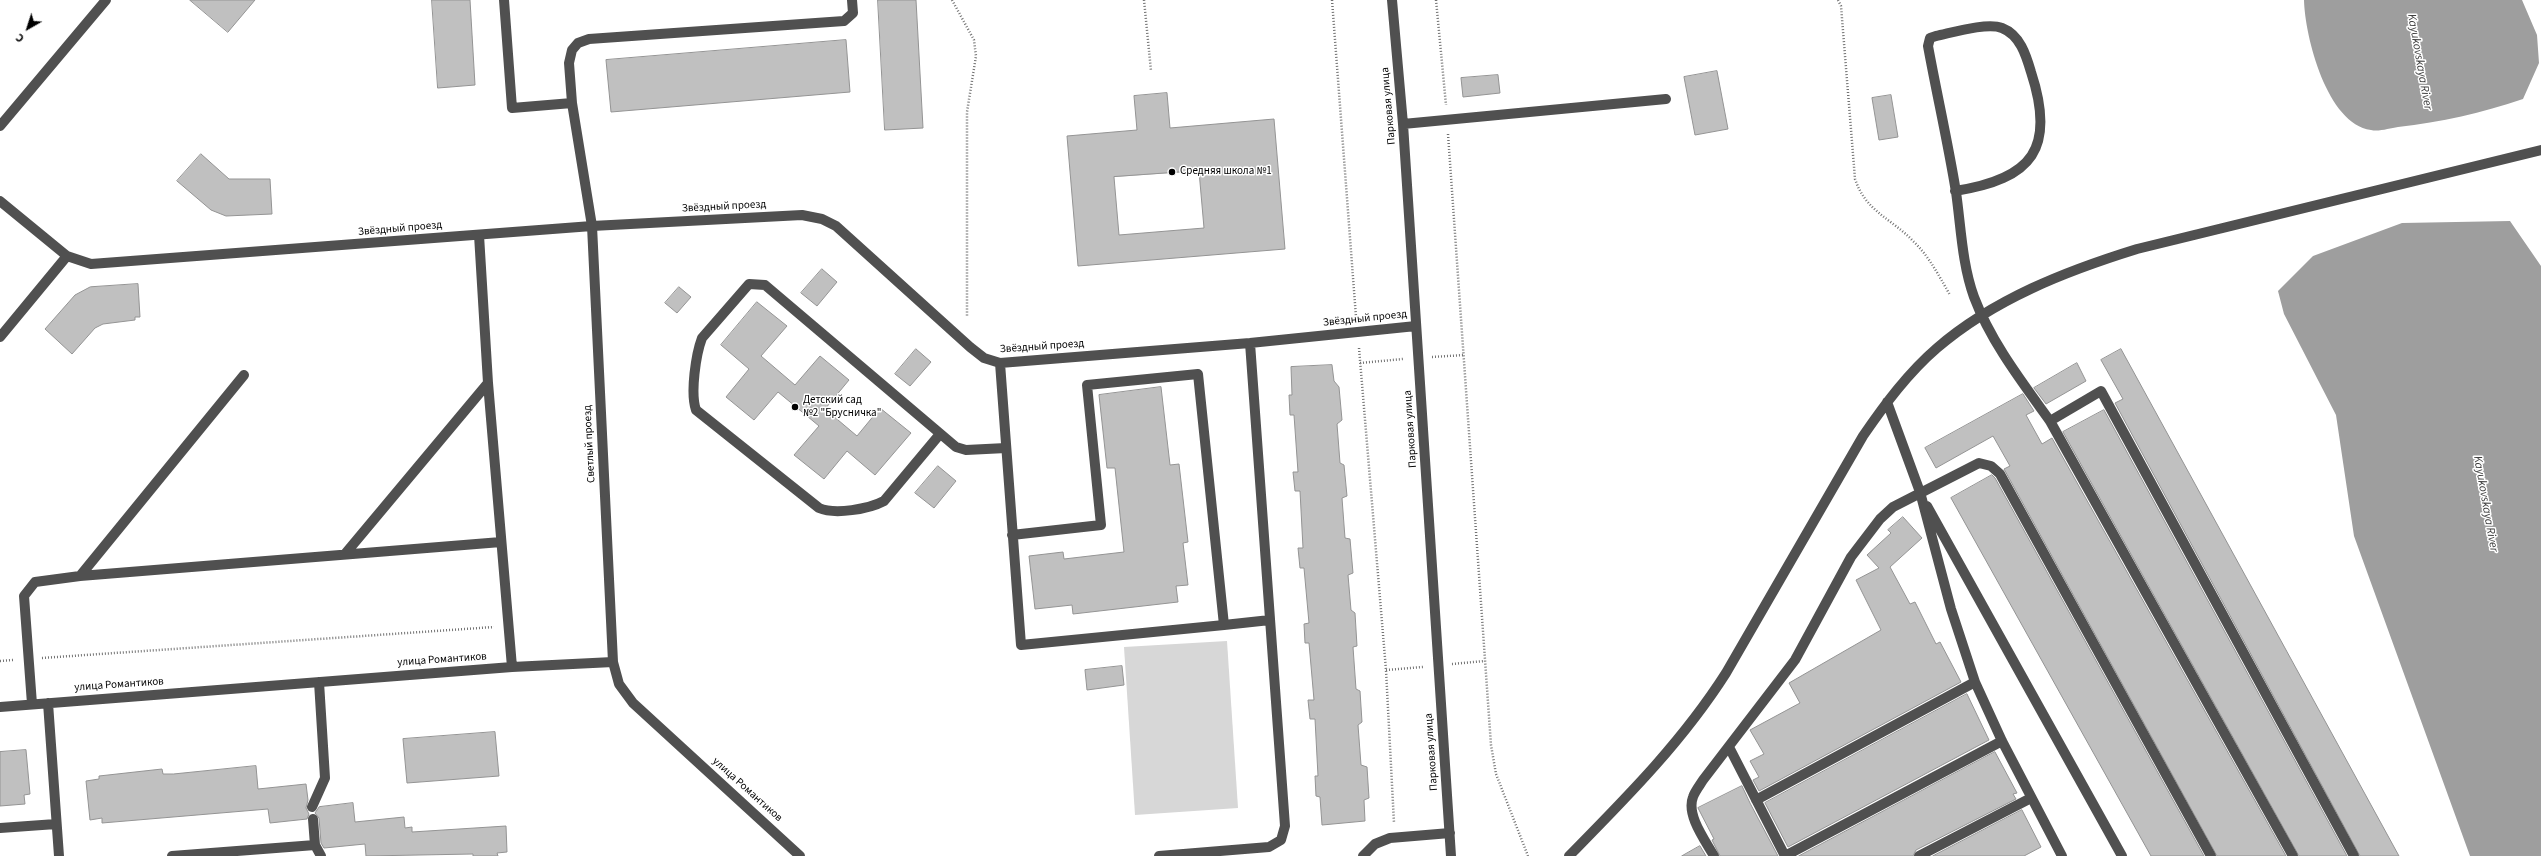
<!DOCTYPE html>
<meta charset="utf-8">
<style>
body{margin:0}
#map{position:relative;width:2541px;height:856px;overflow:hidden;background:#fff;font-family:"Source Sans 3",sans-serif}
canvas{display:block}
.north{position:absolute;left:8px;top:8px;width:40px;height:40px;-webkit-text-stroke:3px #fff;paint-order:stroke;rotate:219deg;font-size:11px;font-weight:700;line-height:16px;text-align:center;color:#000}
.north::after{content:'';display:block;margin:auto;width:14px;height:18px;background:#000;clip-path:polygon(50% 0,100% 100%,50% 72%,0 100%)}
</style>
<div id="map">
<canvas width="2541" height="856"></canvas>
<div class="north">С</div>
</div>
<script>
const c = document.querySelector('canvas').getContext('2d');
c.lineJoin = 'round';
function fillPath(path, color) { c.fillStyle = color; c.fill(path, 'evenodd'); }
function trace(path, color, width, dash) { c.strokeStyle = color; c.lineWidth = width; c.lineCap = dash ? 'butt' : 'round'; c.setLineDash(dash || []); c.stroke(path); }
function drawText(font, color, halo, rows, align = 'center') {
  c.font = font + ' "Source Sans 3",sans-serif'; c.lineWidth = 3; c.setLineDash([]); c.textBaseline = 'middle'; c.strokeStyle = halo; c.fillStyle = color; for (const [text, x, y, turn = 0] of rows) {
    c.save(); c.translate(x, y); c.rotate((+turn || 0) * Math.PI / 180); c.textAlign = isNaN(turn) ? turn : align; if (halo) c.strokeText(text, 0, 0); c.fillText(text, 0, 0); c.restore();
  }
}
fillPath(new Path2D(`
 M1227,641L1238,808L1135,815L1124,647Z`), '#d7d7d7');
fillPath(new Path2D(`
 M2304,0H2522L2537,35L2539,63L2523,99C2482,113 2441,122 2398,127C2390,128 2379,132 2371,130C2327,124 2305,37 2304,0Z
 M2510,221L2541,266V856H2470L2354,536L2336,415L2284,314L2278,291L2313,256L2402,223Z`), '#9e9e9e');
const building = new Path2D(`
 M190,0H255L228,32Z
 M432,0H470L475,85L438,88Z
 M878,0H916L923,128L885,130Z
 M846,40L850,92L611,112L606,60Z
 M1717,71L1728,129L1695,135L1684,77Z
 M1498,75L1500,93L1463,97L1461,78Z
 M1167,93L1170,128L1274,119L1285,249L1078,266L1067,136L1137,130L1134,96ZM1199,171L1204,228L1119,235L1114,177Z
 M1891,95L1898,137L1879,140L1872,98Z
 M201,154L229,179H270L272,214L226,216L211,210L177,181Z
 M822,269L837,282L817,306L801,293Z
 M138,284L140,317H135V320L103,324L95,328L72,354L45,329L75,295L90,287Z
 M679,287L691,297L677,313L665,303Z
 M757,302L787,326L761,356L795,385L820,356L849,380L825,409L857,436L880,408L911,433L875,475L847,451L824,479L794,455L819,426L778,392L754,420L726,397L749,369L721,345Z
 M916,349L931,362L910,386L895,374Z
 M2121,349L2399,856H2360L2115,403L2123,399L2101,360Z
 M2077,363L2086,381L2046,404L2034,388Z
 M1332,365L1334,381L1339,387L1342,420L1337,424L1340,463L1344,465L1347,496L1342,498L1345,538L1350,539L1353,573L1348,575L1351,610L1355,613L1357,646L1353,647L1356,689L1360,691L1362,722L1358,725L1361,765L1367,767L1369,798L1364,800L1365,821L1322,825L1320,797L1316,796L1315,776H1318L1315,719H1310L1308,700H1314L1309,643H1305L1304,624L1309,623L1304,568H1300L1298,548H1303L1300,491H1295L1293,472H1298L1294,415H1290L1289,395H1292L1291,367Z
 M1161,387L1170,465L1179,464L1188,542L1183,543L1188,585L1176,586L1178,602L1073,614L1072,605L1035,609L1029,556L1063,552L1064,559L1124,552L1115,468H1107L1099,395Z
 M2023,394L2034,411L2026,415L2042,444L2052,438L2286,856H2217L2004,469L2010,466L1993,436L1936,468L1925,448Z
 M2104,410L2347,856H2299L2063,432Z
 M938,466L956,481L934,508L915,493Z
 M1992,475L1995,478L2204,856H2151L1951,498Z
 M1903,517L1922,538L1890,567L1910,604L1915,602L1936,644L1940,642L1961,682L1759,791L1753,780L1759,777L1750,761L1764,754L1750,730L1800,703L1789,683L1881,630L1856,580L1879,568L1867,555L1891,533L1888,530Z
 M1122,666L1124,685L1087,690L1085,670Z
 M1967,694L1989,740L1788,847L1765,803Z
 M495,732L499,776L407,783L403,739Z
 M26,750L30,794L24,795L25,804L0,806V752Z
 M1995,752L2017,793L2013,794L2016,799L1916,850L1913,856H1799Z
 M256,766L258,789L306,784L308,800L306,808L309,814L307,819L270,823L268,809L102,823V818L90,820L86,781L99,779V776L162,769L163,774H173Z
 M1742,786L1750,803L1778,856H1720L1712,840L1714,839L1698,808Z
 M353,803L355,822L404,817L405,828L412,827V832L506,826L507,852L497,853L498,856H473V854L366,856L365,844L324,848L321,843L319,818L315,813L319,807Z
 M2022,810L2041,847L2024,856H1933Z
 M1700,846L1706,856H1682Z`);
fillPath(building, '#c0c0c0');
trace(building, '#949494', 1);
trace(new Path2D(`
 M952,0L974,40L976,56L967,112V316
 M1144,0L1151,71
 M1332,0L1356,317
 M1436,0L1446,105
 M1838,0L1841,6L1855,179C1866,212 1891,218 1913,241C1929,256 1939,276 1950,295
 M1448,134L1491,745L1496,774L1528,856
 M1359,348L1386,670L1394,823
 M1432,357L1464,355
 M1360,363L1403,359
 M42,658L494,627
 M0,661L13,660
 M1452,664L1485,661
 M1386,670L1423,667`), '#727272', 2.5, [1, 2]);
trace(new Path2D(`
 M504,0L512,108L572,103
 M1392,0L1403,124L1451,856
 M1403,124L1666,99
 M0,126L106,0
 M1955,191C2033,179 2056,148 2031,72C2026,55 2020,35 2002,28C1987,22 1951,33 1936,36L1930,38L1928,46C1937,95 1948,143 1956,192C1961,227 1962,264 1974,297C1991,342 2022,382 2050,421L2293,856
 M0,201L67,256L91,264L592,226L802,215L822,219L836,226L970,347L984,358L1000,363L1250,343L1416,326
 M479,235L488,383L512,667
 M0,337L67,256
 M1000,363L1021,645L1224,625
 M1887,402L1920,492L1951,609L1975,682L2002,741L2062,856
 M2050,421L2101,391L2354,856
 M940,434L884,501C869,509 835,515 819,508L696,410C690,393 696,354 702,338L749,284L765,285L956,447L966,450L1006,448
 M1927,506L2122,856
 M1012,535L1101,525L1087,385L1198,374L1224,625L1270,620
 M345,554L488,383
 M80,576L244,375
 M613,662L592,226L572,103L569,63L572,50L578,43L589,39L844,21L853,13L852,0
 M48,703L59,856
 M32,704L24,596L35,582L80,576L501,542
 M0,707L512,667L613,662L619,684L633,703L800,856
 M1729,747L1785,856
 M1756,800L1975,682
 M312,807L325,778L319,682
 M313,819L315,845L321,856
 M0,828L56,824
 M172,856L315,845
 M1159,856L1269,847L1281,840L1285,826L1250,343
 M1363,856L1375,844L1390,838L1450,833
 M1569,856C1626,798 1682,742 1726,673L1863,436C1885,404 1908,373 1937,348C1994,299 2066,271 2137,249L2541,150
 M1714,856C1705,840 1686,815 1693,797C1695,791 1700,785 1703,780L1795,660L1851,557L1880,519L1893,507L1979,463L1991,466L2000,474L2211,856
 M1785,856L2002,741
 M1919,856L2031,798`), '#505050', 10);
for (const [x, y, r, color] of [
 [1172,172,4,"#000"],
 [795,407,4,"#000"]
]) { const dot = new Path2D(); dot.arc(x, y, r, 0, 2 * Math.PI); c.fillStyle = color; c.fill(dot); trace(dot, '#fff', 1.5); }
drawText('11px', '#000', '#fff', [
 ["Парковая улица",1389,106,-95],
 ["Звёздный проезд",724,207,-3],
 ["Звёздный проезд",400,229,-5],
 ["Звёздный проезд",1365,319,-6],
 ["Звёздный проезд",1042,347,-4],
 ["Парковая улица",1411,429,-94],
 ["Светлый проезд",590,444,-93],
 ["улица Романтиков",442,660,-4],
 ["улица Романтиков",119,685,-4],
 ["Парковая улица",1432,752,-94],
 ["улица Романтиков",747,790,42]
]);
drawText('11px', '#000', '#fff', [
 ["Средняя школа №1",1180,172],
 ["Детский сад",803,401],
 ["№2 \"Брусничка\"",803,414]
], 'left');
drawText('italic 12px', '#3f3f3f', '#fff', [
 ["Kayukovskaya River",2419,62,80],
 ["Kayukovskaya River",2485,504,80]
]);
</script>
